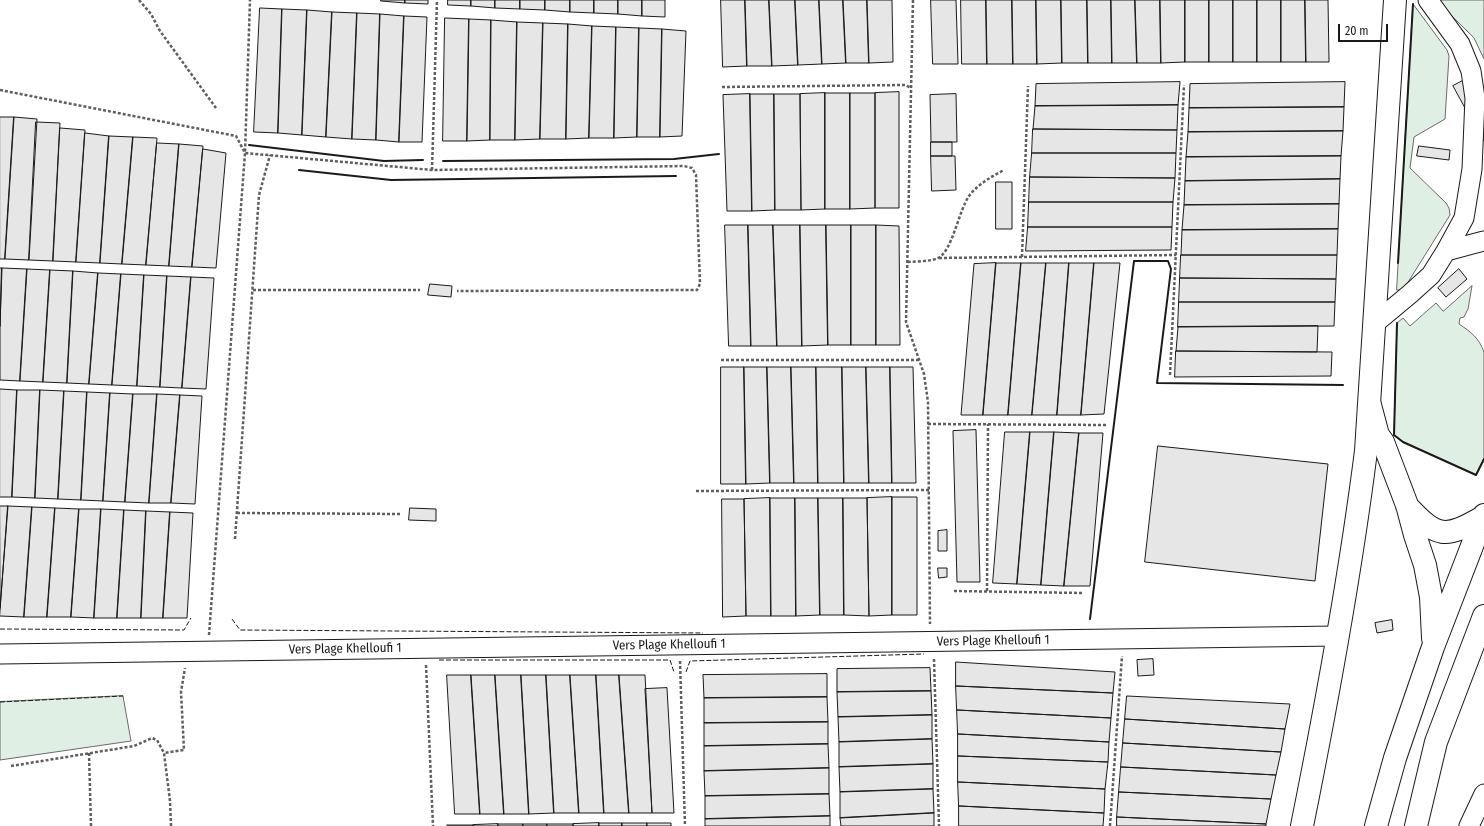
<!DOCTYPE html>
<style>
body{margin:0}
#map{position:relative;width:1484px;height:826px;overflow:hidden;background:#fff;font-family:"Fira Sans Condensed",sans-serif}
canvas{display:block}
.scale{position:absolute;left:1338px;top:24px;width:50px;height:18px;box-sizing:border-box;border:2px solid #1a1a1a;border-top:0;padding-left:5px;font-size:12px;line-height:14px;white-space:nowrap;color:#1a1a1a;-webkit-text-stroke:3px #fff;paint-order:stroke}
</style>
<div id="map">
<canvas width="1484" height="826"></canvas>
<div class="scale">20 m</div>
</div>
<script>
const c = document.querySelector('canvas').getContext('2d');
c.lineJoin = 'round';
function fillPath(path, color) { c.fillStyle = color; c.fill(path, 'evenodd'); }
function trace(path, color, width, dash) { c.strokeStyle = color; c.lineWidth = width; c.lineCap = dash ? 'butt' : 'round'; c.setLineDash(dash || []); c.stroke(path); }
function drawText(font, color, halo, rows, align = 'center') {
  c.font = font + ' "Fira Sans Condensed",sans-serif'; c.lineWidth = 3; c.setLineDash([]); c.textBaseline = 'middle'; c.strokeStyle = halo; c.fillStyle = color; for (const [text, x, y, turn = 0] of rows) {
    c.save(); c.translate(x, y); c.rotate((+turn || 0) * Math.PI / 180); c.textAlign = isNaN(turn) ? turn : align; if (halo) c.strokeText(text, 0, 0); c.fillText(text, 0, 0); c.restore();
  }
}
const green = new Path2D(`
 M1436,0H1484V59L1474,38Z
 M1413,4L1447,50L1449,56L1445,119L1414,137L1410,168L1446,203L1449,208L1450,215L1405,287L1401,290H1397Z
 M1472,286L1468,309L1464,317L1460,318L1459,324C1471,332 1479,338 1484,352V459L1476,475L1403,442L1394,435L1397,323L1403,318L1410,326L1436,303L1443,311Z
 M123,696L131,741L0,760V702Z`);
fillPath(green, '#e0efe3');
trace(green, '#6a6a6a', 1);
const building = new Path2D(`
 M381,0H405V3L381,1Z
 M405,0H428V4L405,3Z
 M448,0H471V6L448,5Z
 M471,0H495V8L471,6Z
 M495,0H520V9L495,8Z
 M520,0H545V10L520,9Z
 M545,0H570V12L545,10Z
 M570,0H594V13L570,12Z
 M594,0H618V14L594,13Z
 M618,0H642V16L618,14Z
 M642,0H665V17L642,16Z
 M721,0H745L747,66L723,67Z
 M745,0H769L772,66H747Z
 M769,0H795L798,65L772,66Z
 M795,0H819L822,64L798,65Z
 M819,0H843L846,63L822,64Z
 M843,0H867L869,63H846Z
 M867,0H892L893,62L869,63Z
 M931,0H956L958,64H933Z
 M961,0H986L987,64H962Z
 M986,0H1012L1013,64H987Z
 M1012,0H1036L1037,64H1013Z
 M1036,0H1061L1062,63L1037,64Z
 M1061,0H1087L1088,63H1062Z
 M1087,0H1111L1112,63H1088Z
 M1111,0H1135L1137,63H1112Z
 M1135,0H1160L1161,63H1137Z
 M1160,0H1185V62L1161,63Z
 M1185,0H1209V62H1185Z
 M1209,0H1233V62H1209Z
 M1233,0H1257V62H1233Z
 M1257,0H1281V62H1257Z
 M1281,0H1305L1306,62H1281Z
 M1305,0H1328L1329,62H1306Z
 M260,8L282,9L278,133L254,132Z
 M282,9L307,10L302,135L278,133Z
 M307,10L332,12L326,137L302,135Z
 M332,12L357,13L352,139L326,137Z
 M357,13L380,14L376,140L352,139Z
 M380,14L404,16L399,142L376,140Z
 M404,16L427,17L422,142H399Z
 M445,18L469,19L467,141H443Z
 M469,19L491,20L490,140L467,141Z
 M491,20L517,22L515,140H490Z
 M517,22L543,23L540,139L515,140Z
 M543,23L568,24L566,139H540Z
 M568,24L592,26L589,138L566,139Z
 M592,26L616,27L614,138H589Z
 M616,27L639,28L637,137L614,138Z
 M639,28L662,29L660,137H637Z
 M662,29L686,31L682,136L660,137Z
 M1472,76L1484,98V140L1483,141L1453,86Z
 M1180,82L1178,105L1035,106L1036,84Z
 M1345,82L1344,107L1189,108L1190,84Z
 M899,92V208H875V93Z
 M825,93H850V209H825Z
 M825,93V209L801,210L800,94Z
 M850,93H875V208L850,209Z
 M750,94H774L775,210L752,211Z
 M750,94L752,211H727L723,95Z
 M774,94H800L801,210H775Z
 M956,94L957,142H931L930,95Z
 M1178,105L1177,130L1033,129L1035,106Z
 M1344,107L1343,131L1188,132L1189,108Z
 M0,117H14L5,259H0Z
 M14,117L37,119L29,260L5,259Z
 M36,122L60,123L53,261L29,260Z
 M60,128L85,130L76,262L53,261Z
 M1033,129L1177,130L1176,153H1032Z
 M1343,131L1341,156L1186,157L1188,132Z
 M85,133L109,136L100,263L76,262Z
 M109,136L133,137L122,264L100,263Z
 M133,137L157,138L146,265L122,264Z
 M931,142H952V156H931Z
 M157,143L179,144L169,266L146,265Z
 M179,144L203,146L192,267L169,266Z
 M1419,146L1450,150L1449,160L1417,156Z
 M203,149L226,153L216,268L192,267Z
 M1032,153H1176L1175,178L1030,177Z
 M931,156H955L956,190L932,191Z
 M1341,156L1340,179L1185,181L1186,157Z
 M1030,177L1175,178L1173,202H1029Z
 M1340,179L1339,204L1184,205L1185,181Z
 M996,182H1012V229H996Z
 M1029,202H1173L1172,227H1028Z
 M1339,204L1338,229L1182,230L1184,205Z
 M725,225H748L751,346H729Z
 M748,225H773L777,346H751Z
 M773,225H800L802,346H777Z
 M800,225H826L828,345L802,346Z
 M826,225H851V345H828Z
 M851,225H876V345H851Z
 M876,225L899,226L900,345H876Z
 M1028,227H1172L1171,250L1026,251Z
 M1338,229L1337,255H1181L1182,230Z
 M1181,255H1337L1336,279L1180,278Z
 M996,263H1021L1008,415H983Z
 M996,263L983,415H961L974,264Z
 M1021,263H1046L1032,415H1008Z
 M1046,263H1069L1057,415H1032Z
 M1069,263H1094L1081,415H1057Z
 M1094,263H1120L1104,414L1081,415Z
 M0,268H2L0,326Z
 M2,268L27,269L20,381L0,380V326Z
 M27,269L50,270L43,382L20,381Z
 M1459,269L1467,279L1446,297L1438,288Z
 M50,270L73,271L67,383L43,382Z
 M73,271L98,273L89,384L67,383Z
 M98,273L121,274L112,385L89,384Z
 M121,274L144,275L137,386L112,385Z
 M144,275L167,276L160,387L137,386Z
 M167,276L191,277L182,388L160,387Z
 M191,277L214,278L206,389L182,388Z
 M1180,278L1336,279L1335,302H1179Z
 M430,284L452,286L451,297L428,295Z
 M1179,302H1335L1334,326L1178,327Z
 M1318,326L1317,352L1176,351L1178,327Z
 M1176,351L1332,352L1331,376L1175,377Z
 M721,367H744L746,484H721Z
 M744,367H767L770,483L746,484Z
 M767,367H791L794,483H770Z
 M791,367H816L818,483H794Z
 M816,367H842L844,483H818Z
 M842,367H866L869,483H844Z
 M866,367H890L892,483H869Z
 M890,367H913L916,483H892Z
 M0,389L17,390L12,497H0Z
 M17,390H40L35,498L12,497Z
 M40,390L64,391L58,499L35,498Z
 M64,391L87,392L81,500L58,499Z
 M87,392L110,393L103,501L81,500Z
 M110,393L133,394L125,502L103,501Z
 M133,394H157L149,503L125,502Z
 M157,394L180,395L171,503H149Z
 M180,395L202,396L195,504L171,503Z
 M976,430L980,582H957L953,431Z
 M1005,432H1030L1017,584L993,583Z
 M1030,432H1054L1041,585L1017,584Z
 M1054,432L1079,433L1064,586L1041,585Z
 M1079,433H1103L1090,586H1064Z
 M1158,446L1328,464L1315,581L1145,562Z
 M892,497H917V615H892Z
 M892,497V615L869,616L867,498Z
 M770,498H795L796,616H771Z
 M770,498L771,616H746L744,499Z
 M795,498H818L820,615L796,616Z
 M818,498H843L844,615H820Z
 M843,498H867L869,616L844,615Z
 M722,499H744L746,616L723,617Z
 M0,506H8L0,608Z
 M8,506L32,507L24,617L0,616Z
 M32,507L55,508L47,617H24Z
 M55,508L79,509L71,617H47Z
 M410,508L436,509V521L409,520Z
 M79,509H101L94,618L71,617Z
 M101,509L124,510L117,618H94Z
 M124,510L146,511L141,618H117Z
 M146,511L170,512L163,618H141Z
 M170,512L193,513L187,618H163Z
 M947,530V551H938V531Z
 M938,568H947V577L939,578Z
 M1392,620L1393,630L1377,633L1375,623Z
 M1153,659L1154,675L1138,676L1137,660Z
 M956,662L1115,672L1113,693L956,686Z
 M930,668L931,691L837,692V669Z
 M827,674V697L704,698L703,675Z
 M447,675H471L480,814H455Z
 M471,675H495L504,814H480Z
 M495,675H521L529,814H504Z
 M521,675H546L554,813L529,814Z
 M546,675H570L579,813H554Z
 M570,675H596L604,813H579Z
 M596,675H619L629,813H604Z
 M619,675H645L652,813H629Z
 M956,686L1113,693L1111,718L957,710Z
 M667,688L674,813H652L645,689Z
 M931,691L932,715L838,717L837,692Z
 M1127,696L1290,704L1285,729L1125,719Z
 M827,697L828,722L704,723V698Z
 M957,710L1111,718L1109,742L958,734Z
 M932,715V739L839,742L838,717Z
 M1125,719L1285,729L1281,752L1123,743Z
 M828,722V744L704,746V723Z
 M958,734L1109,742L1108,762L958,756Z
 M932,739L933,764L839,767V742Z
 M1123,743L1281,752L1276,775L1121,767Z
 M828,744L829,768L704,771V746Z
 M958,756L1108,762L1105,789L958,782Z
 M933,764V789L840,792L839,767Z
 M1121,767L1276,775L1271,799L1119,792Z
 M829,768V794L705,796L704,771Z
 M958,782L1105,789L1104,813L959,806Z
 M933,789L934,813L840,818V792Z
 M1119,792L1271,799L1266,824L1117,817Z
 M829,794L830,816L705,819V796Z
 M959,806L1104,813L1103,826H959Z
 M934,813V826H841L840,818Z
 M830,816V826H705V819Z
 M1117,817L1266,824V826H1117Z
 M599,823H622V826H599Z
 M599,823V826H573V824Z
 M622,823H647V826H622Z
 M647,823H671V826H647Z
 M498,824H523V826H498Z
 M498,824V826H473V825Z
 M523,824H547V826H523Z
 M547,824H573V826H547Z
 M447,825H473V826H448Z`);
fillPath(building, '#e6e6e6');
trace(building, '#1a1a1a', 1);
const minor = new Path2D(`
 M1446,251L1484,241
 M1374,324L1410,294L1431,275L1446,251L1464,218L1472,169L1475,98L1471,71L1460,44L1428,0
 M0,654L1337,636
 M1469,826L1484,794`);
const major = new Path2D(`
 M1302,826C1327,702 1350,577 1366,451L1395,0`);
const highway = new Path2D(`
 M1370,405L1378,435L1383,442L1407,505L1415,535L1425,565L1431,597L1433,638
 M1407,506C1437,538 1445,539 1483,517
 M1376,826L1395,758L1433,647L1484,515
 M1416,826L1436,742L1484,616`);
trace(minor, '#1a1a1a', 21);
trace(major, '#1a1a1a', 24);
trace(highway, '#1a1a1a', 24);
trace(new Path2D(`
 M139,0L151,14L160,31L216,108
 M913,0L906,322L924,374L928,402L930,624
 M722,87L905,85L911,88
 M0,90L236,136L245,153L432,170L684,166L692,168L696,175L700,284L697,290L457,291
 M432,170L437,0
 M1022,257L1028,86
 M939,258L1176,255
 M908,262C917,261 929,262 938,258C952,252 959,210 969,196C978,184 991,177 1004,170
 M253,290H420
 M721,360H919
 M1170,375L1184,85
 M928,424L1107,425
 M696,491L929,490
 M237,513L401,514
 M235,539L259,195L270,155
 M954,591L1082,593
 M987,591L988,424
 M209,635L245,153L250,0
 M934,659L939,826
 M680,661L685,826
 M426,665L433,826
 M89,753L91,826
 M11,766L134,746L152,738L157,740L164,753
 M171,826L170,801L164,753L184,750L181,692L185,668
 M1110,826L1122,656`), '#5f5f5f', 2.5, [3, 2]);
trace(minor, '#fff', 19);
trace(major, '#fff', 22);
trace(highway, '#fff', 22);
trace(new Path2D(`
 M232,619L240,630L703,633
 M0,629L184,630L191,618
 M439,660H670L674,672
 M686,672L690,661L924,654
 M0,702L123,696`), '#1a1a1a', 1, [5, 2]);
trace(new Path2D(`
 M249,145L384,161L423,160
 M443,161L674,159L719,154
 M299,170L391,180L676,176
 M1398,263L1413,4
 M1397,323L1394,435L1403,442L1476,475L1484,459
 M1090,619L1134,261H1168L1171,269L1157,383L1343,385`), '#1a1a1a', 2);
drawText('13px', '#1a1a1a', '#fff', [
 ["Vers Plage Khelloufi 1",993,641,-1],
 ["Vers Plage Khelloufi 1",669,645,-1],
 ["Vers Plage Khelloufi 1",345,649,-1]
]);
</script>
